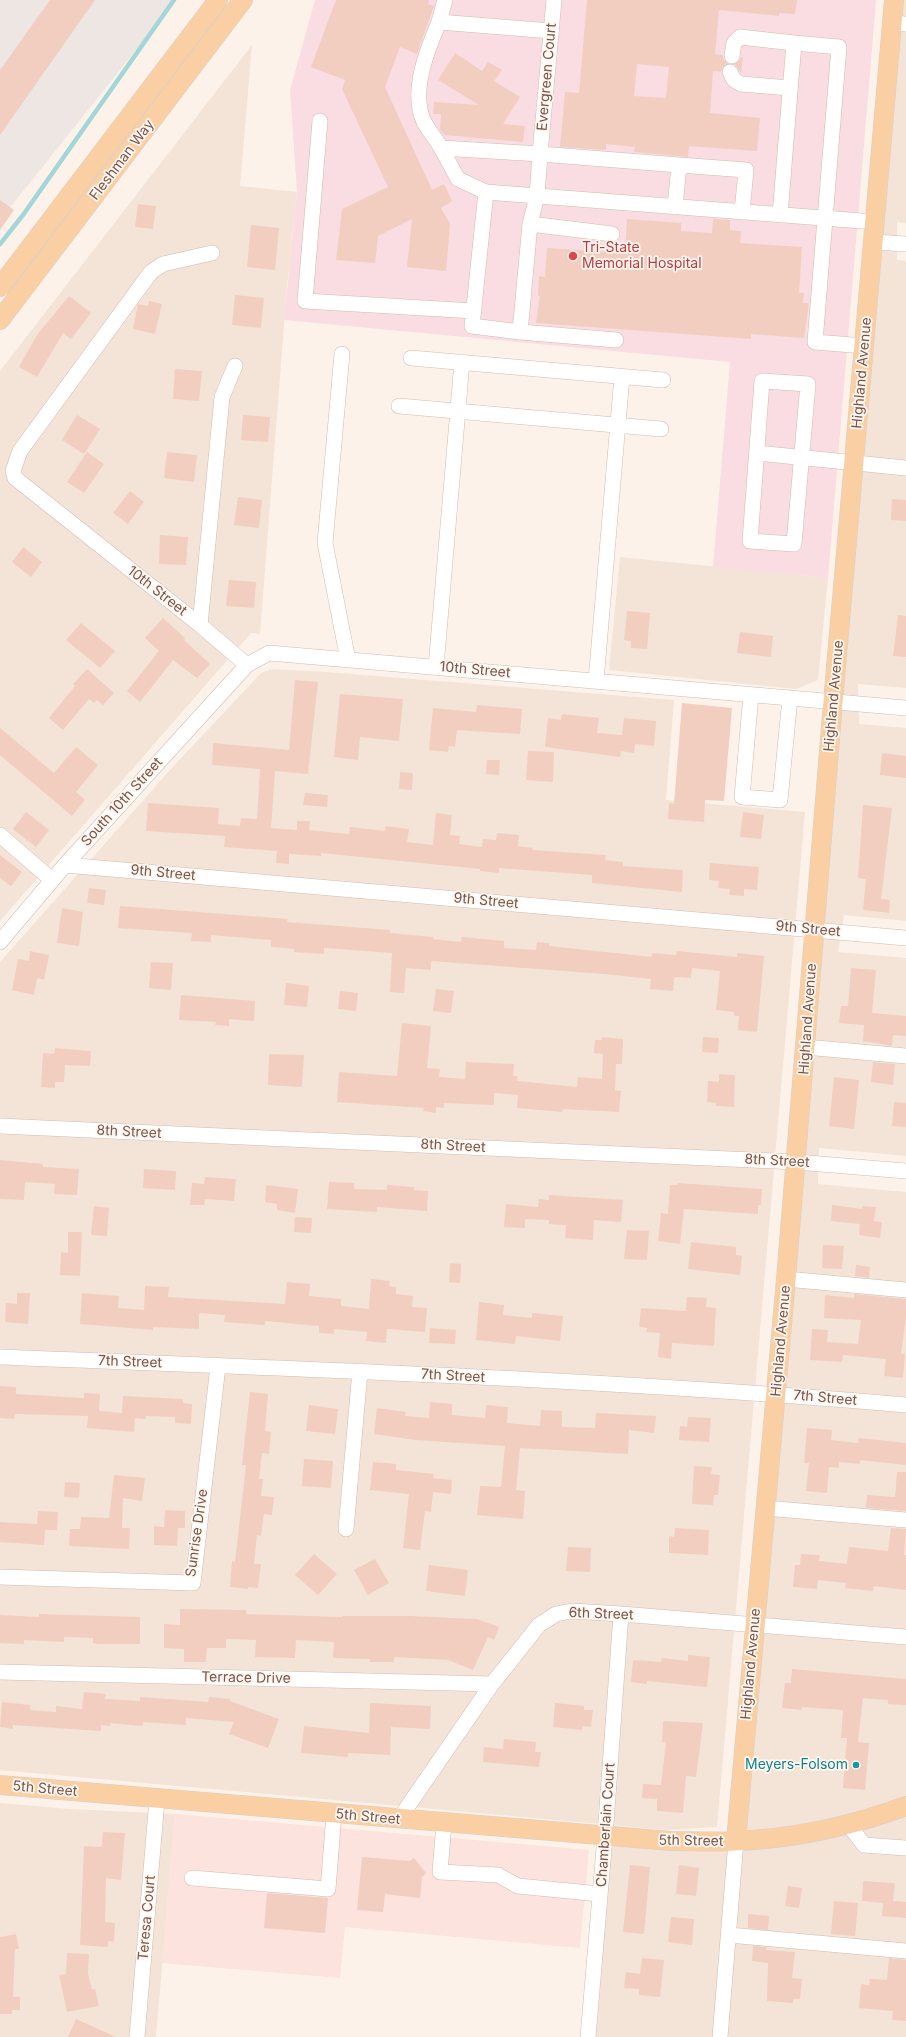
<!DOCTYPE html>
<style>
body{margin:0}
canvas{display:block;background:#fcf2e9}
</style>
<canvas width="906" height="2037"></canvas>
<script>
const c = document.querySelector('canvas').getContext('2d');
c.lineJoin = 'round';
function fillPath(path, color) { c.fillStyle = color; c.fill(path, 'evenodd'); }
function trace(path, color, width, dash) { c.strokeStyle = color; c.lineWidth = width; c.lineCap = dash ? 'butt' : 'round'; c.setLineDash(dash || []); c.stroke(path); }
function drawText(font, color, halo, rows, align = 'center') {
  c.font = font + ' Inter,sans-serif'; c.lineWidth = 3.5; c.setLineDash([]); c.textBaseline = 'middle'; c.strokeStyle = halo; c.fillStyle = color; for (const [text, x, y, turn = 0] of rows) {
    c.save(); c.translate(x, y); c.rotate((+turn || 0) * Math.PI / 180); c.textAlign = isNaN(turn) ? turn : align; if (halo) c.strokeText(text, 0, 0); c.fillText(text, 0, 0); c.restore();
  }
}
fillPath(new Path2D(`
 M894,0H906V223L897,222V260L906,261V688L858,684L859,724L906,728V921L844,915L838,952L906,958V1156L819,1148L818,1184L906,1192V2037H588L605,1837L736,1841Z
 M252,45L240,186L297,192L287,287L260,634L251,633L0,921V371Z
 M620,557L828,578L818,680L796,689L609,670Z
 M272,669L327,672L674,700L666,800L805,812L717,1827L667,1830L0,1770V962L170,770L261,673Z
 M0,1803L70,1809L175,1814L156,2037H0Z`), '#f4e4d7');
fillPath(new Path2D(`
 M175,1814L589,1850L580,1948L345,1927L340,1978L162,1963Z`), '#fce3dd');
fillPath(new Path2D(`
 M0,0H176L0,220Z`), '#ede6e2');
fillPath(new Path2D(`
 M315,0H876L828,578L713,567L730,362L284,320L297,192L290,90Z`), '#fadce3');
trace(new Path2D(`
 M0,244L23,215L174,0`), '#a3d6d8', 4.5);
fillPath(new Path2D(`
 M50,0H95L0,135V70Z
 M336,0H429L428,4L434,6L417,54L400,47L385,87L432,190L444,184L452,201L441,208L450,224L446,271L407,267L412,219L378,236L375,263L336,260L342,209L388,187L342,89L345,80L311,67Z
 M587,0H797L795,14L779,13V16L719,10L715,54L723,55L724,60L728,64L723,67L721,72L713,71L710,113L760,118L757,151L689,146L688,157L634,152L635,147L606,144V150L560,147L565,92L579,93ZM637,64L669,67L666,98L634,96Z
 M455,53L482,71L488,62L502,70L494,81L520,97L503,124L525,126L523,142L444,135L440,130L441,114H433L434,102L479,105L438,80Z
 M741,57H743L741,73L735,64L739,61Z
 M0,200L14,210L0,230Z
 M138,204L156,206L153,229L135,227Z
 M627,219L681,223V231L712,233L713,219L730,220V230L741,231L740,243L802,247L799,293H804L803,303H809L804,338L751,334V339L536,323L540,296H538L539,276L545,277L547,248L625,253Z
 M251,225L279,228L275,270L247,267Z
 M235,295L264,298L261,328L232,325Z
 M69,296L91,313L71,339L63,333L37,377L19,367L37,335Z
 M149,301L162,304L155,334L133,329L138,304L148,306Z
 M175,369L202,371L199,401L173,399Z
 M77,415L100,429L84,454L62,440Z
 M243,415L270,417L268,442L241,440Z
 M87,452L104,464L84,493L67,482Z
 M167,452L197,455L194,482L164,478Z
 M130,491L144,502L128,524L113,513Z
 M238,497L262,500L259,528L234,525Z
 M892,499L906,500V521L891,520Z
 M160,535L188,537L186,565L159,564Z
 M23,547L42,562L31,577L12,562Z
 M229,580L256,582L254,608L226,606Z
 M627,611L650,613L647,649L631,648V641L624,640Z
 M898,615L906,616V657L893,656Z
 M163,618L185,638L184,640L210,664L197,678L173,660L140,702L127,691L159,651L145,638Z
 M81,623L115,651L100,668L66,640Z
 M740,632L773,636L771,657L737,653Z
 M87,669L114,693L103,705L97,700L94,703L89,699L63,730L49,718L75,686L73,684Z
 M295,680L318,682L308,774L275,771L271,828L297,830V821H310L309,830L349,834L350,827L385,831L386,826L409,829L407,842L433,845L436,813L452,815L450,835L460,836L459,844L482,847L483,839L496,840L497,833L519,835L518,846L533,848L532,850L606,855L605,860L623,862V866L683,870L682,892L592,883V875L499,868V873L480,871V869L321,853V856L289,854V864L276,863L277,851L224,847L225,836L146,831L148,803L219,808L218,824L240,826L241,818L257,819L260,769L212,765L213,743L289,750Z
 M340,694L403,699L399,741L360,737L358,760L334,757Z
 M682,703L732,708L724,801L705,800L704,822L668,819L669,803L674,804Z
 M477,705L522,709L520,734L457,730L455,747L449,746L448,752L429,750L433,708L476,712Z
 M562,714L599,718L597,733L622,735L624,718L656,721L654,746L635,744L634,753L621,751L620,757L545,747L548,718L561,720Z
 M0,728L54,773L76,747L98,765L76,792L85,800L72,816L0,755Z
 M528,751L554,752L553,782L526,780Z
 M882,753L906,756V778L880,775Z
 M487,760H500L499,775L486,774Z
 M400,772L413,773L412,790L399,789Z
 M305,793L328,795L327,807L303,805Z
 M863,805L892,808L881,899L890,900L889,913L863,910L866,879L858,878Z
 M26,812L49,830L36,847L13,829Z
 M743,812L764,815L761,839L740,837Z
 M0,855L22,872L11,886L0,878Z
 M710,863L759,867L757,890L744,889V896L729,895L730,889L718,888L719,881L709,880Z
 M89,888L106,890L104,905L87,903Z
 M120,906L288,919L287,922L390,930V933L434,937L433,939L461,942L462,937L504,941V948L536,950L537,942L549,943V946L652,957V953L676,955L677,951L737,957V953L764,956L757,1032L738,1030L739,1016H734V1012L716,1010L720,971L692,968L691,978L674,977L673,991L650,989L651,979L604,974L431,961V970L406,968L404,993L390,992L392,953L324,948V954L294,952V949L271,947V940L211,935V942L191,941L192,933L118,928Z
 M62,908L83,912L79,946L57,943Z
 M30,951L49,955L44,980L37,978L34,995L12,990L18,959L29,961Z
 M151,962L173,963L171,990L149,988Z
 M851,968L876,970L872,1013L906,1016V1036L893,1035L892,1046L863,1041L864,1025L839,1023L841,1006H848Z
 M286,983L309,986L307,1007L284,1005Z
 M436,989L454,991L451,1013L433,1011Z
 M340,991L358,993L356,1011L338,1009Z
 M181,995L255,1001L254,1021L229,1019V1026L215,1025L216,1022L179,1020Z
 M402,1023L431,1026L427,1068L440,1069L439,1077L465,1079L466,1062L514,1064L513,1076H517V1081L577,1087L578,1077L602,1079L603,1054L594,1053L595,1040H602V1037L623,1039L622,1064H616L615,1090L621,1091L619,1112L563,1109L562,1112L517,1108L518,1095L494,1093V1105L444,1103V1108L436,1107V1113L423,1111L424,1108L337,1102L339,1072L397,1076Z
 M703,1037L719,1038L718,1053L702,1052Z
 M55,1048L91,1051L90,1066L65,1065L64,1082H55V1088L41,1087L43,1053L54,1054Z
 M269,1054L304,1055L302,1087L268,1085Z
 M873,1062L895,1064L893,1085L871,1082Z
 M719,1074L735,1075L734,1107L716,1106V1103L707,1102L708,1081L719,1082Z
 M834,1077L859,1080L854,1129L829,1126Z
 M894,1102L906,1103V1127L892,1126Z
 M0,1160L43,1164V1167L79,1169L77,1195L54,1194L55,1184L25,1182L24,1200L0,1199Z
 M144,1169L176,1171L175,1190L143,1188Z
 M205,1177L236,1179L234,1201L205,1199L204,1205H190L192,1183L204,1184Z
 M329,1182L354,1183V1189L387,1190V1185L414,1187V1190L428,1191L427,1211L377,1207V1212L327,1209Z
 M678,1183L762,1189L761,1205H758V1214L684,1209L680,1244L658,1241L661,1213L668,1214L670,1185H678Z
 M266,1185L298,1189L295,1213L277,1210V1204L265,1202Z
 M549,1195L623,1200L621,1222L594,1220L593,1240L565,1238L566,1225L549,1224V1220L525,1219V1228L504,1227L506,1204L538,1207L539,1199L549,1200Z
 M832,1205L862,1209V1206L876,1207L874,1221L882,1222L880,1238L859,1235L860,1224L831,1221Z
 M94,1206L109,1208L107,1236L91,1235Z
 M295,1217L312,1218L311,1233L294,1232Z
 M627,1230L649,1231L647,1260L624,1259Z
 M68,1232H82L80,1276L60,1275L61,1252L68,1253Z
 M691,1242L736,1247V1255L742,1256L740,1275L688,1269Z
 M823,1245L844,1246L842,1269L822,1268Z
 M450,1263L461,1264L460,1283L449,1282Z
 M856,1265L870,1267L869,1278L855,1276Z
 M371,1279L390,1281L389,1286L396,1287V1294L413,1296L412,1307L427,1308L425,1332L387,1329L386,1343L366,1341L367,1332L334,1329V1334L319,1333V1326L265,1321V1325L224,1322L225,1315L199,1313V1329L153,1327V1330L80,1324L82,1293L119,1296L118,1308L144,1310L145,1286L169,1287L168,1297L285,1304L287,1282L310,1284L309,1296L341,1299V1306L369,1309Z
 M17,1293H30L28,1324L5,1322L6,1303L17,1304Z
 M854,1294L906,1299V1317L901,1354H905L903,1378L884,1376L886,1359L843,1355L842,1362L810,1360L812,1329L828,1330L827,1342L858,1344L861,1320L824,1318L825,1295L854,1298Z
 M687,1297L707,1298L706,1307L716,1308L714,1346L672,1343L671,1359L658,1357L660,1333L646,1332L647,1328L639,1327L641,1308L686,1311Z
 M479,1302L504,1305L503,1315L532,1318V1313L563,1316L560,1341L516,1336L515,1344L476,1340Z
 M430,1328L456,1330L455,1344L429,1343Z
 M0,1386L16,1387V1394L84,1398V1393L100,1394L99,1411L122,1413L123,1396L183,1399V1403L192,1404L191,1424L175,1423V1417L146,1416V1419L135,1418L134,1432L87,1428L88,1416L15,1414L14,1419L0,1418Z
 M250,1392L268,1394L265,1431L271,1432L269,1454L262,1453L259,1479H263L261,1496L274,1497L272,1515L264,1514L261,1536L257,1535L254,1564H261L258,1588L248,1587V1589L230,1587L232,1561L235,1562L240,1518L246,1465H242Z
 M430,1402L452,1404V1415L485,1418L486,1405L508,1407L507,1423L528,1425L540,1426L541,1410L562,1411V1427L595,1428L596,1413L656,1416L654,1433L629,1430L628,1454L520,1448L516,1490L525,1491L523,1519L477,1515L480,1486L501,1487L505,1446L416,1440L374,1434L377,1408L406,1412L405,1416L429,1418Z
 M309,1405L338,1409L335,1434L306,1431Z
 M688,1417L711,1418L709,1442L679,1440L680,1426L687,1427Z
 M807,1428L832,1430L831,1440L858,1443L859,1438L906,1443V1465L860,1460V1464L839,1462V1468L829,1467L827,1493L806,1491L809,1463H804Z
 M304,1459L333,1461L331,1488L302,1486Z
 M373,1462L396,1464V1470L434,1474L433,1478L452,1480L451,1494L433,1492L431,1512L425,1511L420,1550L403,1548L409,1494L370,1490Z
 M694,1466L712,1467L711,1474L720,1475L718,1495H714L713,1505L692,1504Z
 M897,1472H906V1511L866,1508L867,1495L895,1497Z
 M114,1475L145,1478L142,1501L123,1498L122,1528H130L129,1549L69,1546L70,1529H80L81,1517L109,1518Z
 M65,1482L80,1483L79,1498L64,1497Z
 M165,1510L185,1511V1528H178L177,1546L154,1545V1526L164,1527Z
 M38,1511L58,1512L57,1530H45L44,1545L0,1542V1522L37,1524Z
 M675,1528L709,1530L708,1555L669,1553V1536L674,1537Z
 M891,1528L906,1529L904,1555H906V1590L874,1586L873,1591L845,1588L846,1583L818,1580L817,1589L793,1587L795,1565H800L801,1554L820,1555L819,1561L847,1564L849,1547L888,1551Z
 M568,1547L591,1548L590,1572L566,1571Z
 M314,1554L337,1574L318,1595L295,1575Z
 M375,1559L389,1583L368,1595L354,1570Z
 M429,1565L468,1570L465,1596L426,1591Z
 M180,1609L246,1610V1614L343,1617L342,1616H411L477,1619L499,1627L494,1640L488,1637L473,1670L448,1660L394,1657V1662H370V1659L333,1658L334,1642L296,1640L295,1658L255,1657L256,1640L226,1639V1648H207L206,1662H184V1649L164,1648V1624L180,1625Z
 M39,1614L140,1617V1644H98L93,1643V1638L64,1637V1642L24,1640V1644L0,1643V1615L39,1617Z
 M688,1655L710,1657L707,1687L647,1681V1684L631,1682L633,1660L661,1662L662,1658L688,1661Z
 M792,1669L906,1679V1705L888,1704V1700L863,1698L858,1742L869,1743L865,1790L843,1788L847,1738H841L843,1710L802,1707V1710L782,1708L785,1683H791Z
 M84,1692L106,1694L105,1699L140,1701V1697L208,1702L209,1697L230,1699V1701L279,1719L268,1748L229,1734L234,1722L186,1718V1725L143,1722L142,1726L110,1723V1726L101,1725V1731L13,1725V1729L0,1727L2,1702L30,1705V1710L56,1712V1706L82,1709Z
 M370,1703L431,1706L430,1729L391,1727L390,1755L348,1753V1757L301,1753L304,1726L369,1733Z
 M555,1703L584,1706V1710H593L591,1727L582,1726V1730L553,1727Z
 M663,1721L703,1723L696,1777L686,1776L683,1813L657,1811V1799L642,1798L643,1784L661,1785L666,1742H662Z
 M504,1739L536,1742L535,1752H541L539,1767L483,1762L484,1747L503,1749Z
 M103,1832L125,1833L121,1880L106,1878L105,1922L115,1923L114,1942L108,1941V1947L80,1945L84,1846L102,1847Z
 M362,1857L410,1861L414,1858L426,1873L422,1877L420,1898L385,1894L383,1912L357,1910Z
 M630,1865L650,1867L644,1934L623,1932Z
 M679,1865L699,1868L696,1896L676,1894Z
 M863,1881L895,1883L893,1901L906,1902V1918L882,1916L883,1903L862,1901Z
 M788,1886L802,1888L799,1908L785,1906Z
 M267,1893L328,1898L325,1933L264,1928Z
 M834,1901L858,1903L855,1936L831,1934Z
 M748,1914L769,1916L768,1930L748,1928Z
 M671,1917L694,1919L692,1945L668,1942Z
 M16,1934L19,1949H15L13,1997H20V2010H12V2014H0V1937Z
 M753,1946L767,1947L766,1950L795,1952L792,1978L802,1979L800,1999H793V2003L767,2001L768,1963L752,1961Z
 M67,1953L89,1954L88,1973L92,1990L95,1989L99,2006L67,2012L59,1975L66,1974Z
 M642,1958L664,1960L660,1997L639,1995V1989L624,1988L626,1972L640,1974Z
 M889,1958L906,1960V2021L892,2020L893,2011L859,2008L861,1984L869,1985L870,1979L887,1980Z
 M76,2019L116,2037H68Z`), '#f2cec0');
const minor = new Path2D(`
 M554,0L540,154L679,165L675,207
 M439,22L445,0
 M892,23L906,24
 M732,56L734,43L740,37L794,43
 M730,72L734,80L741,84L790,88
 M320,121L305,301L474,311
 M441,148C436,139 429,131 424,122C410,92 427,50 439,22L551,31
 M679,165L746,170L742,212
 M486,192L458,179L441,148L540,154L537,196L530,224L520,332L472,326L486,192C616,202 745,212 875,222
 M780,215L794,43L839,47L815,342L865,346
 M530,224L612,234
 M874,242L906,244
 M212,253L163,264L151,272L20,451L13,471L15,478L200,625L247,665
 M520,332L616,340
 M342,354L325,543L348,660
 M411,358L663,380
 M762,381L808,384L794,544L750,541Z
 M399,406L661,429
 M757,453L906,468
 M200,625L222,397L235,366
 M436,667L462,362
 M596,681L622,376
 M751,695L742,797L780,800L790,698
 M0,835L52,880
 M65,865L906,938
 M0,942L65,865L247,665L269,653L906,708
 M805,1047L906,1056
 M0,1126L796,1162L906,1171
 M786,1279L906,1290
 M0,1357C302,1369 605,1379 906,1405
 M765,1508L906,1520
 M346,1529L360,1371
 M0,1577L193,1583L218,1366
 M0,1672L492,1684
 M399,1819L492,1684L539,1625L556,1614L572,1611L621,1614L906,1637
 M444,1823L440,1872L498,1875L518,1886L600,1894
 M848,1824L864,1845L906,1848
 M192,1878L328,1889L334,1814
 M729,1935L906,1951
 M137,2037L157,1799
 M588,2037L605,1837L621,1614
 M720,2037L736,1841`);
const major = new Path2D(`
 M0,287L218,0
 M0,320L243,0
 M0,1785L671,1841C692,1841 714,1842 735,1841C792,1839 852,1826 906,1806
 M736,1841L786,1279L833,702L894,0`);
trace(minor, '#d1bbb1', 16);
trace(major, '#d9d0cd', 20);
trace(minor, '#fff', 15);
trace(major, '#f9cfa3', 19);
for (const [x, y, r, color] of [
 [573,256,5,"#e0444e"],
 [856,1765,4,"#0f9aa8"]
]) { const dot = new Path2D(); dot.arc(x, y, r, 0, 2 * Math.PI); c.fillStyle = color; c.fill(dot); trace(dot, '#fff7ef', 1.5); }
drawText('14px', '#77564c', '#fff7ef', [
 ["Evergreen Court",547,77,-85],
 ["Fleshman Way",122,160,-53],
 ["Highland Avenue",862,373,-85],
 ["10th Street",157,591,38],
 ["10th Street",475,670,5],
 ["Highland Avenue",834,696,-85],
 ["South 10th Street",122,802,-48],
 ["9th Street",163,873,5],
 ["9th Street",486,901,5],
 ["9th Street",808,929,5],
 ["Highland Avenue",808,1019,-86],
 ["8th Street",129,1132,3],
 ["8th Street",453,1146,3],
 ["8th Street",777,1161,3],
 ["Highland Avenue",781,1341,-85],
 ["7th Street",130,1362,2],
 ["7th Street",453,1376,3],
 ["7th Street",825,1398,5],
 ["Sunrise Drive",197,1533,-82],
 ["6th Street",601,1614,2],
 ["Highland Avenue",751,1664,-85],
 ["Terrace Drive",246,1678,1],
 ["5th Street",45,1789,5],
 ["5th Street",368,1817,5],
 ["Chamberlain Court",606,1825,-86],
 ["5th Street",691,1841,1],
 ["Teresa Court",147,1918,-85]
]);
drawText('14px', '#be3a42', '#fff7ef', [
 ["Tri-State",582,248],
 ["Memorial Hospital",582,264]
], 'left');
drawText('14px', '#0d838f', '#fff7ef', [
 ["Meyers-Folsom",848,1765]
], 'right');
</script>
